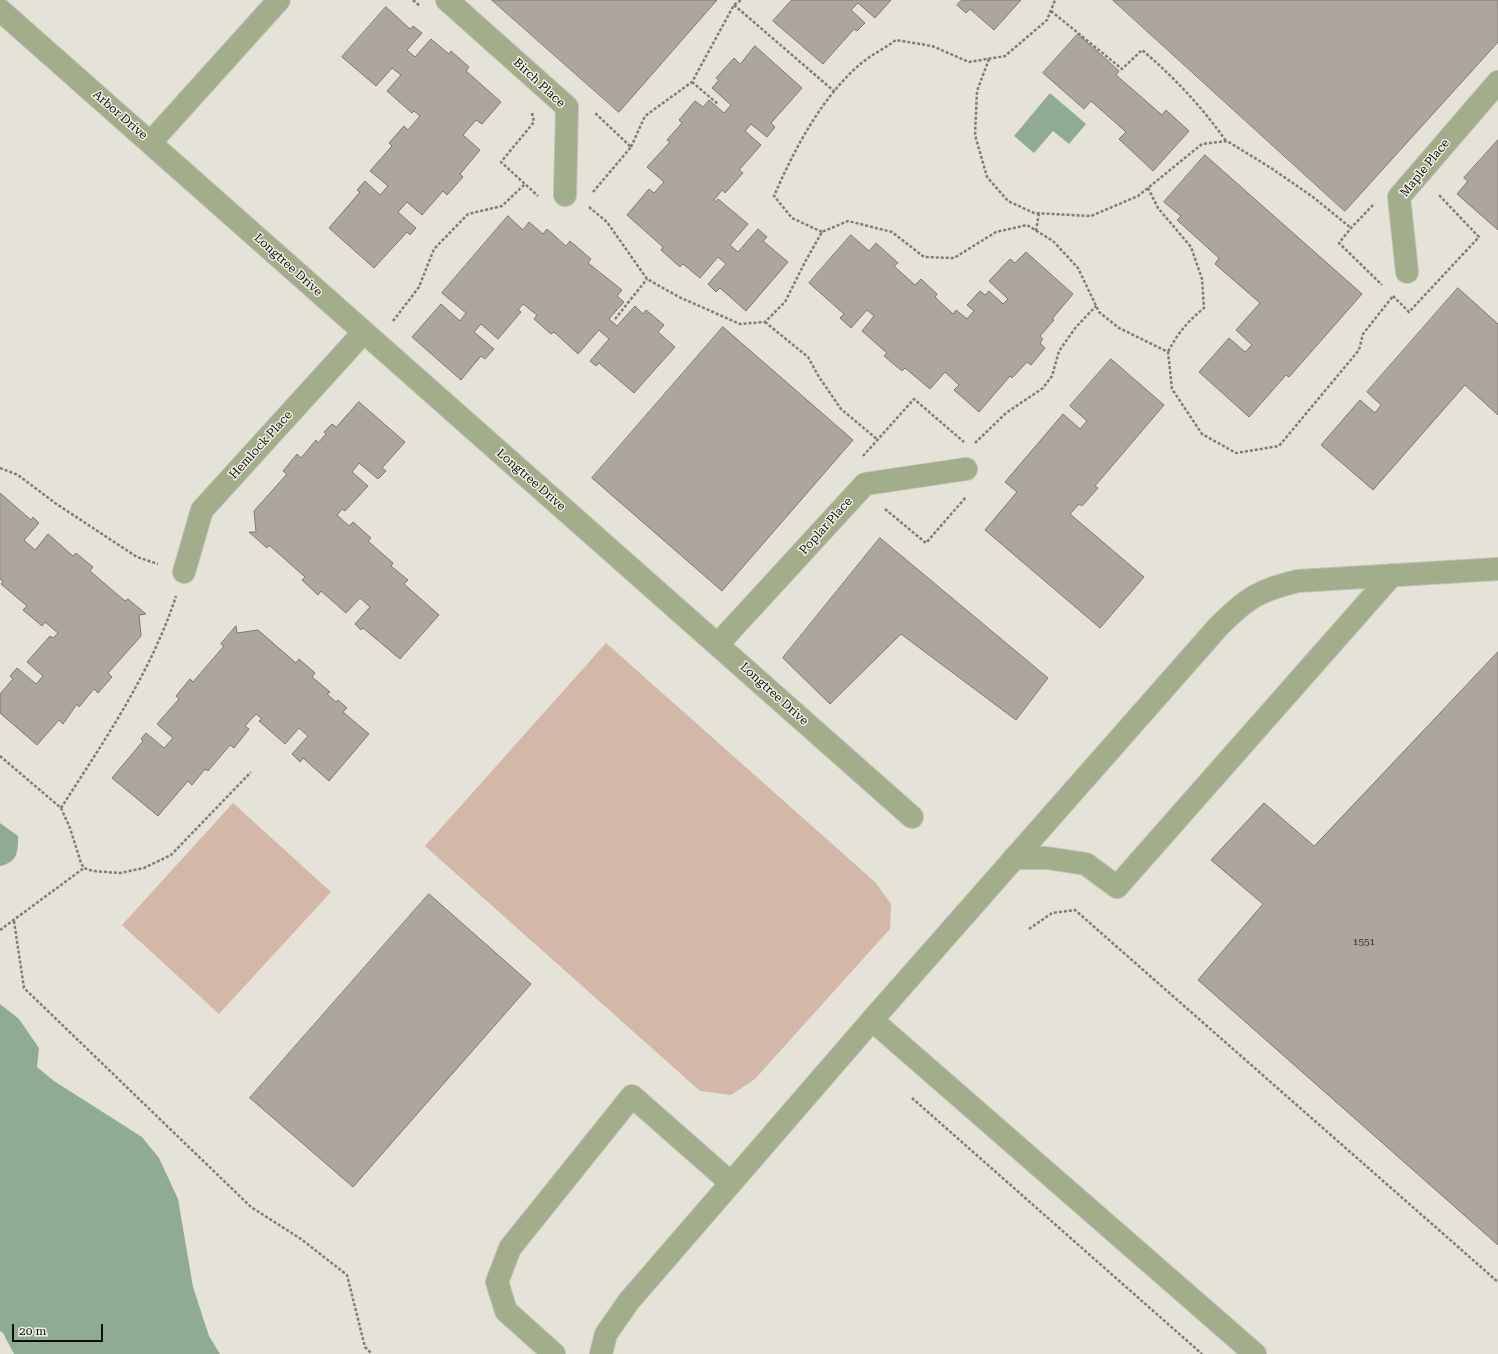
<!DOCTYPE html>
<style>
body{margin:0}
#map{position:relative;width:1498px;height:1354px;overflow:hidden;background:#e5e3d8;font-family:"Roboto Serif",serif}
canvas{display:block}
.scale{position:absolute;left:12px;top:1324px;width:91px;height:18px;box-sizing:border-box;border:2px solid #0c0c08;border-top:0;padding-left:5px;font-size:12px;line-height:14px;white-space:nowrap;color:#0c0c08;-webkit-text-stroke:3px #f2f0e5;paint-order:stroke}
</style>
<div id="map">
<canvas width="1498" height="1354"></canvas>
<div class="scale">20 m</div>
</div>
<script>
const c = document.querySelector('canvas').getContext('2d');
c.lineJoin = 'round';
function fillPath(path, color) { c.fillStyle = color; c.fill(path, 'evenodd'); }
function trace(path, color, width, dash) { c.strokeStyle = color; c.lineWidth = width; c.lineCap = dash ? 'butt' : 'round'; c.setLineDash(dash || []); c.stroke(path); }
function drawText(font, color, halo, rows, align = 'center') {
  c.font = font + ' "Roboto Serif",serif'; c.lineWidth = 3; c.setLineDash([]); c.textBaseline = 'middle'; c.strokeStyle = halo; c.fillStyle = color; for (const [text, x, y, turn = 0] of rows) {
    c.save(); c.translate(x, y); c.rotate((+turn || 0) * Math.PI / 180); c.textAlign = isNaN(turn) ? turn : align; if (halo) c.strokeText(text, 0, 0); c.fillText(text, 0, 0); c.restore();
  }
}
fillPath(new Path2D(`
 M606,643L875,882L891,904L890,929L755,1079L731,1095L700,1091L425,846Z
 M233,803L331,892L219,1014L122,925Z`), '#d3b7a9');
fillPath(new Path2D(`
 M1050,93L1086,124L1069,144L1053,131L1034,153L1014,136Z
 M0,823L18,836C18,852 18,862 0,866Z
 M0,1004L19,1019L39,1048L37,1067L54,1081L142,1137L159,1158L178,1199L193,1287L209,1336L220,1354H14L3,1333L0,1331Z`), '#8fac93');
const building = new Path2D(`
 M492,0H717L619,112Z
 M792,0H891L875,18L858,3L851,10L865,23L857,31L854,29L823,64L773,21Z
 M962,0H1021L994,30L970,9L966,13L957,5Z
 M1113,0H1498V42L1345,211Z
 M386,7L410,29L413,26L422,33L407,50L415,57L431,39L449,54L451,51L469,67L466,71L501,102L482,124L476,120L463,135L480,150L460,174L463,177L447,195L443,191L422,215L407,202L398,212L416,228L410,235L407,232L374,268L329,228L360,192L357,190L365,181L380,195L388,186L370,171L392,146L389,143L404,126L408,130L420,116L414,111L412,113L387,91L401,75L392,68L376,86L342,57Z
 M1078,34L1119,71L1116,75L1162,115L1166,110L1189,131L1153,171L1119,139L1126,132L1091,101L1084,109L1043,73Z
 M755,46L802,88L771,123L775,127L767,137L751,124L745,131L761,145L739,170L743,173L725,193L722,190L714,200L716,202L718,199L748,224L730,245L738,252L758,229L767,237L763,241L788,262L746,311L720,288L716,292L708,284L726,264L718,257L700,278L683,264L680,267L661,250L663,247L627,215L649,189L654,193L664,182L647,167L670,142L667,140L682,123L679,120L695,101L703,107L709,100L724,113L731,105L712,88L719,80L716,78L734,58L740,64Z
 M1498,140V230L1457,194L1468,181L1464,178Z
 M1205,155L1362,294L1289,377L1286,375L1249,417L1199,372L1229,338L1245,352L1252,345L1236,330L1260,303L1215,264L1219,258L1177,220L1181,216L1164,202Z
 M508,216L523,230L529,222L543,234L547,229L566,246L570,241L591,259L588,263L622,290L617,296L624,302L609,319L617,326L635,306L643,314L646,310L664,325L658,332L675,347L634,393L599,363L596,366L590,361L609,339L599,330L578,354L554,332L551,334L534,319L537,315L523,304L518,310L521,312L498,339L481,324L474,332L494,349L485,359L481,356L461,380L412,337L441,304L460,321L466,313L442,293Z
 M851,235L869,251L876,243L898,263L894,266L915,285L921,279L937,294L935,297L953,314L956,310L967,319L974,311L967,305L980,291L985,295L989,291L1003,304L1008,299L989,281L1010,259L1015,263L1026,252L1073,294L1052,319L1054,320L1040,336L1043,339L1040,343L1045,348L1031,365L1027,362L1012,378L1010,376L979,412L954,390L959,385L945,372L930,389L905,368L902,371L884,356L887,353L862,331L874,316L867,310L851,328L840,318L844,314L809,283Z
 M1458,288L1498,324V415L1465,385L1373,490L1321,445L1360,400L1375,413L1381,405L1367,392Z
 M723,327L853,440L722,591L592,478Z
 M1111,359L1164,405L1095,486L1098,488L1082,506L1079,504L1070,514L1144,577L1100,628L985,530L1017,492L1005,482L1063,414L1080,429L1087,421L1070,406Z
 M359,402L405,442L382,468L386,471L378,479L359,463L352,472L368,486L345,511L342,509L337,515L349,526L353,522L371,538L368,541L393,563L391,566L408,580L404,584L439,615L400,659L363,628L361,630L355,624L370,607L360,598L346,613L321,591L318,595L302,580L305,577L269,545L267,548L249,532H256L254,511L287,474L283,471L297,454L301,458L316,440L318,443L326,434L324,432L332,424L336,427Z
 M0,493L31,520L33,517L39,523L24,540L35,550L48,534L73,556L76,553L93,567L90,571L125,601L128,599L146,614L139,615L141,636L108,673L112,677L98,693L94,689L79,707L77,704L63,724L59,720L37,745L0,713V694L13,679L10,676L17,668L36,684L43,676L27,662L50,636L53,638L58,633L45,622L42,626L23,610L27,606L1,584L3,581L0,579Z
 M880,538L1048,678L1016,720L901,634L830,704L783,658Z
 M236,626L237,633L258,630L296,663L299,659L315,673L312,677L330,692L327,694L336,702L338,700L347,708L343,712L369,734L329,781L303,758L300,762L292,754L308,736L299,728L285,744L259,721L262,719L256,714L245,726L249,729L234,748L230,745L208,771L205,769L192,785L188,781L158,816L112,778L143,741L141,739L146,733L164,748L173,738L157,724L179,699L176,696L190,679L193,682L224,646L221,644Z
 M1498,652V1245L1198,980L1263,904L1211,860L1264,803L1314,846Z
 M429,894L531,984L353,1187L250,1098Z`);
fillPath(building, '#ada69e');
trace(building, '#7e776f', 1);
const minor = new Path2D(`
 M447,0L567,107L565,195
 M0,10L912,817
 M151,142L279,0
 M1407,272L1399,197L1498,82
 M184,572L202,510L363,333
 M718,644L865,484L966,469
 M1014,858H1047L1086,864L1117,887L1392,575
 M872,1020L1255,1354
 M554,1354L506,1311L497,1282L510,1248L632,1096L731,1183
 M601,1354L606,1334L629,1301L872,1020L1218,627C1247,598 1259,590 1298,581L1498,569`);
trace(minor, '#c2c1b7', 24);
trace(new Path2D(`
 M413,0L420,6
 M734,5L835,92
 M1051,11L1122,69L1142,50C1174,77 1202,107 1226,141
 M989,59L977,91L975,135L987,177L1008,201L1034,213L1091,216L1138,196L1202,144L1227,141L1271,168L1313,197L1351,228
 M692,82L718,104
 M532,113L534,122L501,162L538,196
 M631,147L645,116L692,82L734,5L741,0
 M1148,188L1158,208L1191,247L1202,279L1204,308C1188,321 1177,334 1168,352
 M593,192L631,147L594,112
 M1373,205L1351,228L1339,243L1382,285
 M589,207L607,222L647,279L679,297L740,324L765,322L785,302L805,262L822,232L848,221L892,232L924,257L954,258L996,232L1027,225L1053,241L1078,268L1099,312L1119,328L1168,352L1172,389L1202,434L1236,453L1279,446L1359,350L1363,334L1393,296
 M1036,231L1039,213
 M822,232L792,218L774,196C794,150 820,100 858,66C869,56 884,49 896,40L932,46L969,62L1005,56L1047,20L1055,0
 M1393,296L1409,312L1479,237L1438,194
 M615,319L647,279
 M393,321L419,287L434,249L468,214L502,206L525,184
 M765,322L808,357L819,377L841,409L878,440
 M975,443L1006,413L1043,388L1052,376L1059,351L1076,327L1096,306
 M863,456L914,399L964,442
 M0,468L18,475L55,503L137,557L158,564
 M885,509L926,543L966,497
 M0,756L61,808L70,828L81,863L84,868L93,871L120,873L144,868L171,855L251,772
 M61,808C104,741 151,673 176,596
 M14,921L24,988L251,1207L301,1239L347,1275L365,1347L372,1354
 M1029,929L1052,913L1075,910L1498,1282
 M0,930L84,868
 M912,1098L1202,1354`), '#7e7d75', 2.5, [3, 2]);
trace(minor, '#a1ad8b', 22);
drawText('10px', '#34322e', null, [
 ["1551",1364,942]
]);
drawText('12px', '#0c0c08', '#f2f0e5', [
 ["Birch Place",539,83,43],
 ["Arbor Drive",120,115,41],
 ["Maple Place",1425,168,-51],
 ["Longtree Drive",288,265,42],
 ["Hemlock Place",261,445,-48],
 ["Longtree Drive",531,480,41],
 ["Poplar Place",826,526,-48],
 ["Longtree Drive",774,694,42]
]);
</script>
